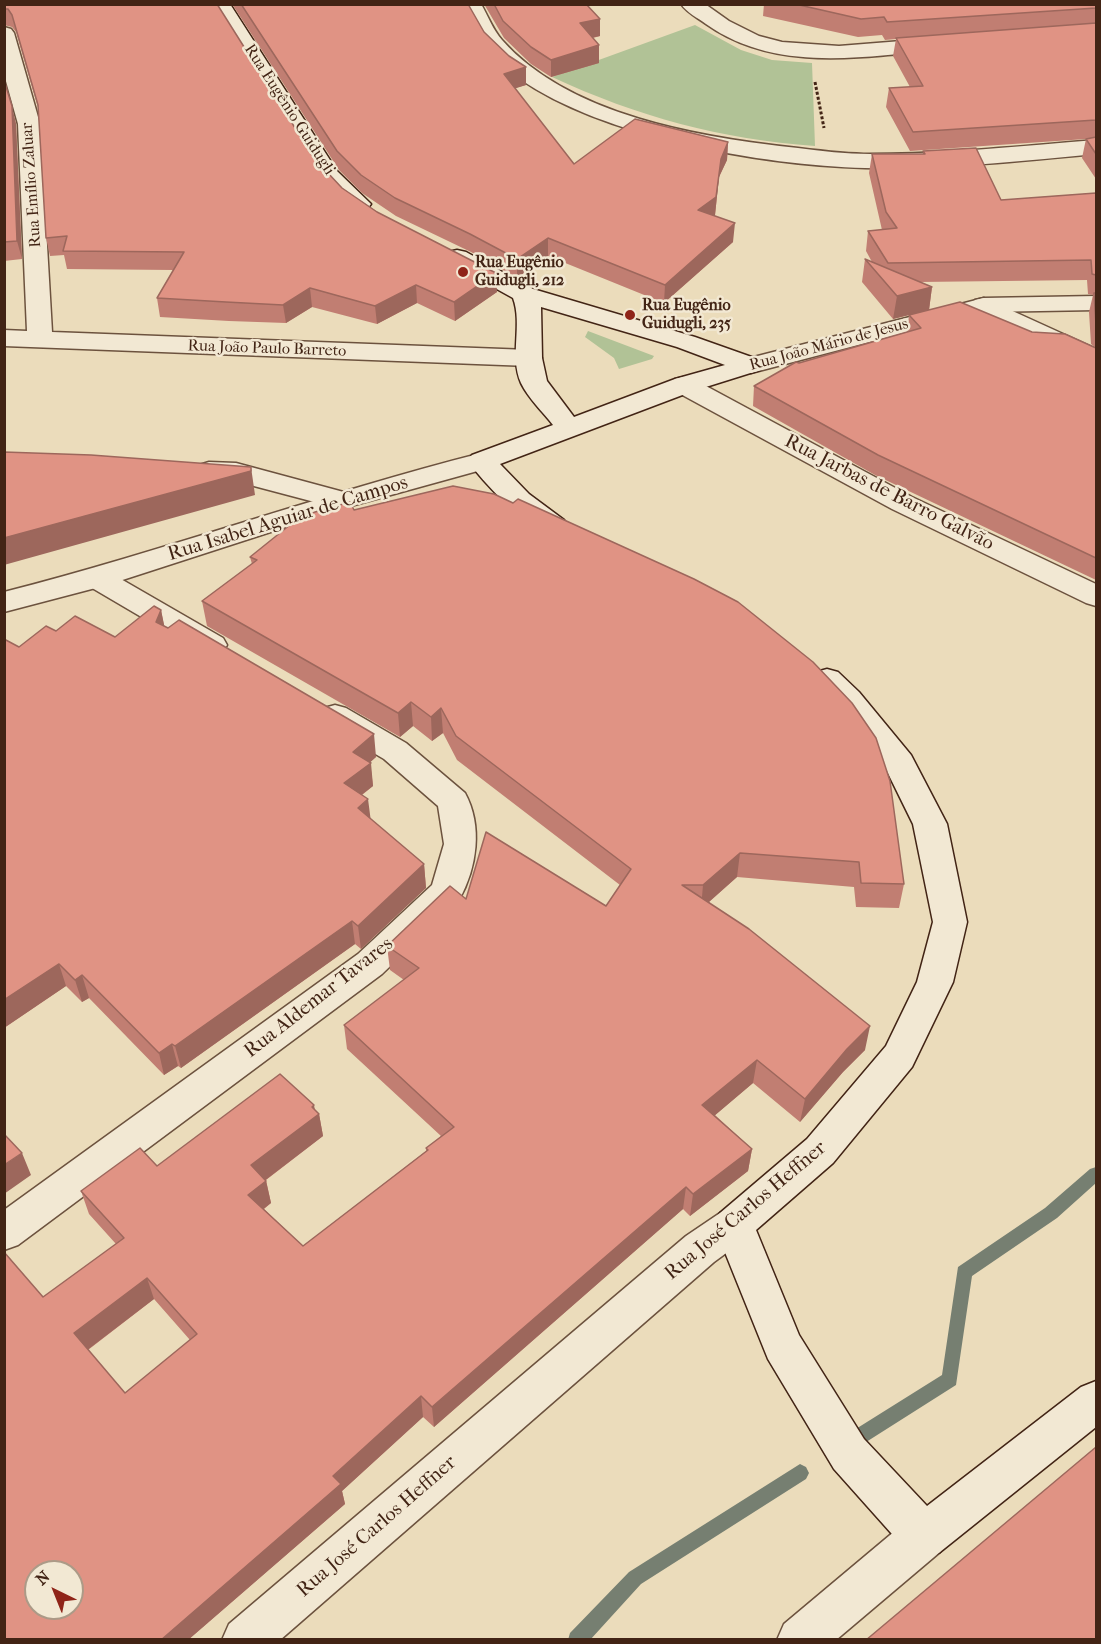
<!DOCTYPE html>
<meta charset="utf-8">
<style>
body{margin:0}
#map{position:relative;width:1101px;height:1644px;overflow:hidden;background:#ebdcbb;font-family:"IM FELL French Canon",serif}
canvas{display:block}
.frame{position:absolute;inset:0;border:6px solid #422415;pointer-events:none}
.north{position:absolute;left:24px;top:1560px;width:60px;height:60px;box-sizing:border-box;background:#f2e8d3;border:2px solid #ac9a87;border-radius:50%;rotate:317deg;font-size:16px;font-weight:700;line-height:24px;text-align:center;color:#422415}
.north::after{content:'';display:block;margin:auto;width:21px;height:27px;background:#8f2418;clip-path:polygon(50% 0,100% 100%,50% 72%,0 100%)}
</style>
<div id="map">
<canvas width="1101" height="1644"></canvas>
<div class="frame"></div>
<div class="north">N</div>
</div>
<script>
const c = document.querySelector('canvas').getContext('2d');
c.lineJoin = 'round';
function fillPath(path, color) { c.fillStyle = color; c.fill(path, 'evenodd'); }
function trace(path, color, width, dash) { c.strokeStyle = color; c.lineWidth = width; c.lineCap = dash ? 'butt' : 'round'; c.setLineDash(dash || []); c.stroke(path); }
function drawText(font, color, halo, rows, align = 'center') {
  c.font = font + ' "IM FELL French Canon",serif'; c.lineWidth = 5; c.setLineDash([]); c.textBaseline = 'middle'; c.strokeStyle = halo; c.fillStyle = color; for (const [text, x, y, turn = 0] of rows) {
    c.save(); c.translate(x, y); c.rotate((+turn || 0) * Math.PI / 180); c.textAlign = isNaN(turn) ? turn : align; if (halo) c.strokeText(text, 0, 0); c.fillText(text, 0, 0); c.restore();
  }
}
fillPath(new Path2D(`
 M695,25L741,50L772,60L812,63L815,146C721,139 638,117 552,77Z
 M588,331L654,356L652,359L619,369L614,358L585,337Z`), '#b1c296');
fillPath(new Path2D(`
 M1096,1167V1183L1057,1218L972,1276L956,1385L863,1444L857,1446L851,1444L848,1438L851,1432L942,1375L958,1267L1045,1208L1090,1169Z
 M800,1464L806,1467L809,1473L806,1479L641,1584L590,1640H568L570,1633L629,1572Z`), '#767f71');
const minor = new Path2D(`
 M461,4H481C488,16 493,30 502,40C569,116 702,138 798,148C822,151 846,154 870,154C945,154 1021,146 1096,140V154C1021,161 940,170 865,168C762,165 605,138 520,79C508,71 496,58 486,48C475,36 469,18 461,4Z
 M4,27L11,29L14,33L40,124L52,332L529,350L538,353L542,358L538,363L529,366L4,346V330L27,331L18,124L4,74Z
 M984,298L1096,349V367L1087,364L975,310L972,305L975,300Z
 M684,377L693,379L912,497L1096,584V606L1086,603L892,509L675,391L671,385L675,379Z
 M209,462L236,463L351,494L355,500L351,506L341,509L235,481L199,477L195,471L199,465Z
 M97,568L107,571L223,638L227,645L223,652L212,655L201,652L87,585L82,578L87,571Z
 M335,705L346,708L406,743L465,793C483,826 477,868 459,900L382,974L18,1245L4,1250V1210L358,954L432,885L444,844L438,806L384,759L324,724L319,716L324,708Z
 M734,1208L748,1213L754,1225L748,1237L714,1262L280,1640H222L229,1624L686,1236L720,1213Z
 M924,1514L940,1520L946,1536L940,1552L836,1640H777L784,1624L908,1520Z`);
const tertiary = new Path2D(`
 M681,4H705L729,21L759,36L782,42L839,46L939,38L946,40L949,44L946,48L939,50C861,57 775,73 706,24C698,18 687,13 681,4Z
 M1096,296V310L984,312L751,373L742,370L738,365L742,360L984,298Z
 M482,453L492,455L496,461L492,467L351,506L107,585L4,612V592C165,551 321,494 482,453Z`);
const secondary = new Path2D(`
 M210,4H230L337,171L371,204L367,209L359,211L351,209L320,180Z
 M457,250L466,252L533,289L695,337L760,360L764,365L760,370L693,391L500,464L529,494L564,520L568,526L564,532C557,534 552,536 545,533C523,524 482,481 468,461L472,455L553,425C543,412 528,398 521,383C509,356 523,325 513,298L448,262L445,257L448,252ZM541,307L677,347L725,365L675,379L574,417L547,381L542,358Z
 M827,669L838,672L859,692L911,755L947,824L967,922L953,982L912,1067L833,1163L756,1230L799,1335L864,1439L927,1506L1081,1387L1096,1381V1427L940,1552L924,1558L908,1552L834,1469L768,1359L714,1225L720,1213L807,1139L886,1046L917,982L933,922L913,824L882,761L812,680L816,672Z`);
trace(minor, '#6c523e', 3);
trace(tertiary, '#6c523e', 3);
trace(secondary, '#422415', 3);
trace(new Path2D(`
 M815,82L824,128`), '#422415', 3, [3, 2]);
fillPath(minor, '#f2e8d3');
fillPath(tertiary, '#f2e8d3');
fillPath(secondary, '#f2e8d3');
fillPath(new Path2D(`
 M4,4L314,158L342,188L497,292L455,321L417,303L377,324L312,307L286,323L229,321L160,317L157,298L173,270L67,269L64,255L50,256L46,238L39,111L16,32L12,27L4,25Z
 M232,4H468L484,32L509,56L526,67V85L515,88L574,164L728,142L727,160L719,177L715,215L714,216L733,242L664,303L548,256L517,278L471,252L396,216L362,193L339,170Z
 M484,4H586L600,19V36L593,38L599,63L551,77L531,64L504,38Z
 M764,4H1096V179L1082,158L1086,139L910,151L886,107L889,88L910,87L893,56L896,39L885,40L882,35L858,37L763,16Z
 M4,80L16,124L22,259L4,261Z
 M923,151L1001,200L1096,193V348L1091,344L1089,312L1093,295L1088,294L1087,280L919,282L932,287L929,310L893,319L862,282L865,259L872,262L866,251L868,231L882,230L869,173L872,154H923Z
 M909,315L1032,332L1096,348V580L875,475L753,406L754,386L799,363L907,332Z
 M354,510L904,884L899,908L856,907L854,887L737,877L709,902L865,1050L843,1072L800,1122L753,1083L715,1115L752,1149L748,1171L690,1216L683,1209L434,1427L423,1417L342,1491L345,1504L188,1640H4L43,1297L116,1244L89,1214L81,1191L157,1166L314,1105V1109L319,1114L323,1136L266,1180L271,1203L264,1209L303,1246L426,1151V1148L441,1136L347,1049L344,1025L404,980L390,970L387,946L466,899L606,906L620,885L457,760L443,733L432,741L413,726L400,737L207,626L202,601L252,564L250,557ZM154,1299L190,1340L125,1393L88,1350Z
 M161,610L164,626L376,757L370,762L373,786L362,795L370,819L424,864L426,888L361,949L355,944L181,1068L178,1066L164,1075L89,998L82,1002L66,986L4,1028V639L19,647L56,631L115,637Z`), '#c17e72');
fillPath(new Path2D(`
 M600,19V36L580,40V23Z
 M599,45V63L551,77V60Z
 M526,67V85L504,92V74Z
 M12,106L16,124L22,259L17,241Z
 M728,142L727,160L719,177L715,215L697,229L698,210Z
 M735,223L733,242L664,303L665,285Z
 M548,238V256L517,278V259Z
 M496,273L497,292L455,321L454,302Z
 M416,285L417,303L377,324L375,306Z
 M932,287L929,310L893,319L897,296Z
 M310,288L312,307L286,323L283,305Z
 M251,467L255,495L4,565V538Z
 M161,610L166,634L156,622Z
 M411,702L413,726L400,737L398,713Z
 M441,708L443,733L432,741L431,717Z
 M374,734L376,757L365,767L371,763L373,786L347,806L344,783L353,752Z
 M368,799L371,822L358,808Z
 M740,853L737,877L701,909L703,885Z
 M424,864L426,888L361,949L358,926Z
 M352,921L355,944L181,1068L175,1046Z
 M59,964L66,986L4,1028V1000Z
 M82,975L89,998L82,1002L75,980Z
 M870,1026L865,1050L843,1072L800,1122L805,1099L847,1049Z
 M172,1044L178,1066L164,1075L159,1053Z
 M757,1060L753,1083L700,1128L702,1105Z
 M314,1105L316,1116L319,1114L323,1136L255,1188L251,1165Z
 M752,1149L748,1171L690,1216L693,1194Z
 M22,1153L31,1175L4,1194V1165Z
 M266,1181L271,1203L253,1217L248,1195Z
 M686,1187L683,1209L434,1427L432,1407Z
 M147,1278L154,1299L82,1354L74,1333Z
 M421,1396L423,1417L342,1491L345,1504L188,1640H161L333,1476Z`), '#9d675c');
const building = new Path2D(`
 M4,4H217L314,158L342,188L377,212L496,273L454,302L416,285L375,306L310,288L283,305L226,302L157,298L184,252L63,251L67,236L46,238L38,105L12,15L8,9H4Z
 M241,4H468L484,32L509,56L526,67L504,74L574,164L635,119L728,142L721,159L716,197L698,210L735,223L665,285L548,238L517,259L470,234L395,198L361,175L337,151Z
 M494,4H586L600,19L580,23L599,45L551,60L531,47L503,21Z
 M795,4H1096V8L887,22L884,17L861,19Z
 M1096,23V120L913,132L889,88L923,86L896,38Z
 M4,80L12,106L17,241L4,242Z
 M1096,137V154L1086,139Z
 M976,148L1001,200L1096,193V275L1092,274L1091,260L888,263L868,231L897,228L886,212L872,154H925L923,151Z
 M865,259L932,287L897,296Z
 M1094,293H1096V325Z
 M960,302L1032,332L1065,334L1096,348V558L878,455L754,386L796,362L799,363L921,328L909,315Z
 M4,452L91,455L251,467V471L4,538Z
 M453,486L494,494L513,503L518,499L694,579L738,602L813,662L852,703L876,738L890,781L904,884L861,883L859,862L740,853L703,885H682L749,929L870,1026L847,1049L805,1099L757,1060L702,1105L752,1149L693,1194L686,1187L432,1407L421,1396L333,1476L341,1484L161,1640H4V1252L43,1297L124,1238L81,1191L140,1148L157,1166L280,1074L314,1105L312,1107L319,1114L251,1165L266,1181L248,1195L303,1246L428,1150L426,1148L454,1127L344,1025L419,968L387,946L450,886L466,899L486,832L606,906L631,869L456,736L441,708L431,717L411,702L398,713L202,601L257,560L250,557L301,516L350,502L354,510ZM147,1278L197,1334L125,1393L74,1333ZM36,1572H72V1608H36Z
 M154,606L161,610L156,622L168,628L179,620L374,734L353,752L371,763L344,783L368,799L358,808L424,864L358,926L352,921L175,1046L172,1044L159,1053L82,975L75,980L59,964L4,1000V639L19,647L46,626L56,631L75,616L115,637Z
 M4,1134L22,1153L4,1165Z
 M1096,1447V1640H866Z`);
fillPath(building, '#e09384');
trace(building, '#9d675c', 1.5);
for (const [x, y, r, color] of [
 [463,272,6,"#8f2418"],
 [630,315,6,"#8f2418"]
]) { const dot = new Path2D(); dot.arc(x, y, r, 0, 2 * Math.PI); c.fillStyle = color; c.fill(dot); trace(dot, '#f2e8d3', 2); }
drawText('16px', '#422415', '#f2e8d3', [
 ["Rua Eugênio Guidugli",289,110,57],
 ["Rua Emílio Zaluar",32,185,-94],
 ["Rua João Mário de Jesus",829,345,-15],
 ["Rua João Paulo Barreto",267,349,2]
]);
drawText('bold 16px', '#422415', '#f2e8d3', [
 ["Rua Eugênio",475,263],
 ["Guidugli, 212",475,281],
 ["Rua Eugênio",642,306],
 ["Guidugli, 235",642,324]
], 'left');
drawText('20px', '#422415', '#f2e8d3', [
 ["Rua Jarbas de Barro Galvão",889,493,27],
 ["Rua Isabel Aguiar de Campos",288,519,-17],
 ["Rua Aldemar Tavares",319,998,-38],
 ["Rua José Carlos Heffner",746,1211,-40],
 ["Rua José Carlos Heffner",377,1527,-41]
]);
</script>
